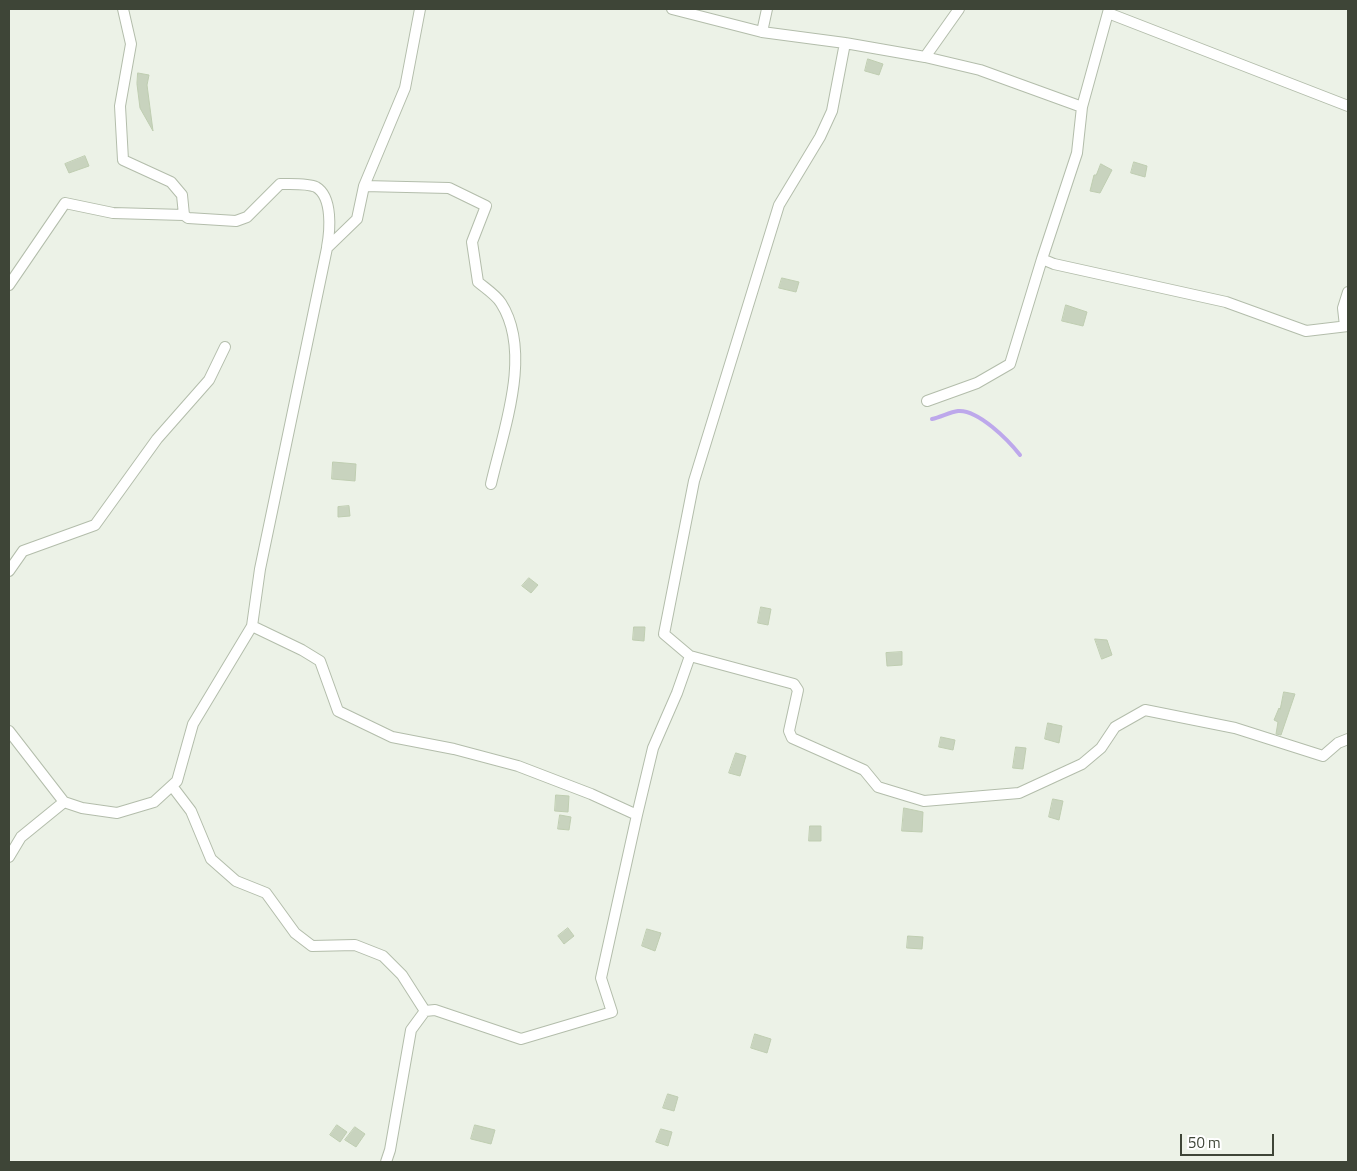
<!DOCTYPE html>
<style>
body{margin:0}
#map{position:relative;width:1357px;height:1171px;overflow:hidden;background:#ecf2e7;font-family:"Titillium Web",sans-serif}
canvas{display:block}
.frame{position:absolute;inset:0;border:10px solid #3e4537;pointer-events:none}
.scale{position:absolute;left:1180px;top:1134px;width:94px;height:22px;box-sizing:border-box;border:2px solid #3e4537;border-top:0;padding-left:6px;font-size:15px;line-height:18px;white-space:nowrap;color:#3e4537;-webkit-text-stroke:4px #fff;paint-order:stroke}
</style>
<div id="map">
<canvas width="1357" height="1171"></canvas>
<div class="frame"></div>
<div class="scale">50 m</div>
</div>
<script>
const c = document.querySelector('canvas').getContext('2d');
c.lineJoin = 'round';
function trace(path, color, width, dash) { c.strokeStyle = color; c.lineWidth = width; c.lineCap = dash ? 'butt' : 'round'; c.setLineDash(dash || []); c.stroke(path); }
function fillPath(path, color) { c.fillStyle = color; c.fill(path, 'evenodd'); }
trace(new Path2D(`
 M932,419C941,417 950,412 958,411C978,409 1009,441 1020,455`), '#bda8eb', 4);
const building = new Path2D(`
 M868,59L883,64L879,75L865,71Z
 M138,73L149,75L147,85L153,131L140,108L137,84Z
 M85,156L89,166L69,173L65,164Z
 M1134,162L1147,166L1145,177L1131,173Z
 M1101,164L1112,170L1100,193L1090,191L1094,175H1096Z
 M782,278L799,282L796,292L779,288Z
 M1066,305L1087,312L1083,326L1062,321Z
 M333,462L356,464L355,481L332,479Z
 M349,506L350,516L338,517V507Z
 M529,578L538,585L531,593L522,586Z
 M761,607L771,609L768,625L758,623Z
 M634,627H645L644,641L633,640Z
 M1095,639L1107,640L1112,655L1102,659Z
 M902,652V665L887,666L886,653Z
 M1284,692L1295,694L1281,735L1276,734L1278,722L1274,720L1279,708L1280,709Z
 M1048,723L1062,726L1059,743L1045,739Z
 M941,737L955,740L953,750L939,747Z
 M1016,747L1026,748L1023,769L1013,768Z
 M736,753L746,756L740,776L729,773Z
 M556,795L569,796L568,812L555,811Z
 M1053,799L1063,801L1059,820L1049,817Z
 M904,808L923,812L922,832L902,831Z
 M560,815L571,817L569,830L558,829Z
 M810,826H821V841H809Z
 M568,928L574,936L564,944L558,936Z
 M647,929L661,933L655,951L642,946Z
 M908,936L923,937L922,949L907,948Z
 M755,1034L771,1039L767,1053L751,1048Z
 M668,1094L678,1097L674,1111L663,1108Z
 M337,1125L347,1132L340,1142L330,1135Z
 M475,1125L495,1130L491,1144L471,1139Z
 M355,1127L365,1134L356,1147L345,1140Z
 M661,1129L672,1132L668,1146L656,1142Z`);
fillPath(building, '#c8d3be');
trace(building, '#bfcdb1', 1);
const minor = new Path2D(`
 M123,9L131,44L120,106L123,160L171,182L182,195L184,215L188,218L236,221L247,217L280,184C290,184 308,183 316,187C333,197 330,231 327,247
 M672,9L762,32L845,43L925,57L980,70L1082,107
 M1108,13L1348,106
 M762,32L767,9
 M845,43L832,111L820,137L779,205L694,481L664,634L690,656L794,684L798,690L789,731L792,738L864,770L878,787L924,801L1019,793L1082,764L1101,748L1115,727L1145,710L1235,728L1323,756L1338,743L1348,739
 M925,57L959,9
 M364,186L449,188L486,206L472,242L478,282C485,288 496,295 501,303C533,353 503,431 491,484
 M1042,259L1054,264L1226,302L1306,331L1348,326
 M9,285L65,203L113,213L184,215
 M1345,326L1343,308L1348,292
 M927,401L977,383L1010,364L1042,259L1077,153L1082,107L1109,9
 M9,571L23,551L95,525L157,439L209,380L225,347
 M252,626L302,650L320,661L338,711L392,737L454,749L518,766L591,794L637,815
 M9,731L64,802L82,808L117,813L154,802L177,781L193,724L252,626L260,569L327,248L357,219L364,186L405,88L420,9
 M172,786L191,811L211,859L236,881L266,893L295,933L312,946L355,945L383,956L402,975L425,1011
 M9,857L21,837L64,802
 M386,1162L390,1150L411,1030L425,1011L435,1010L521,1039L612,1012L601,978L637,815L653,748L677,693L690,656`);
trace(minor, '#b3bdab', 12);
trace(minor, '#fff', 10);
</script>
